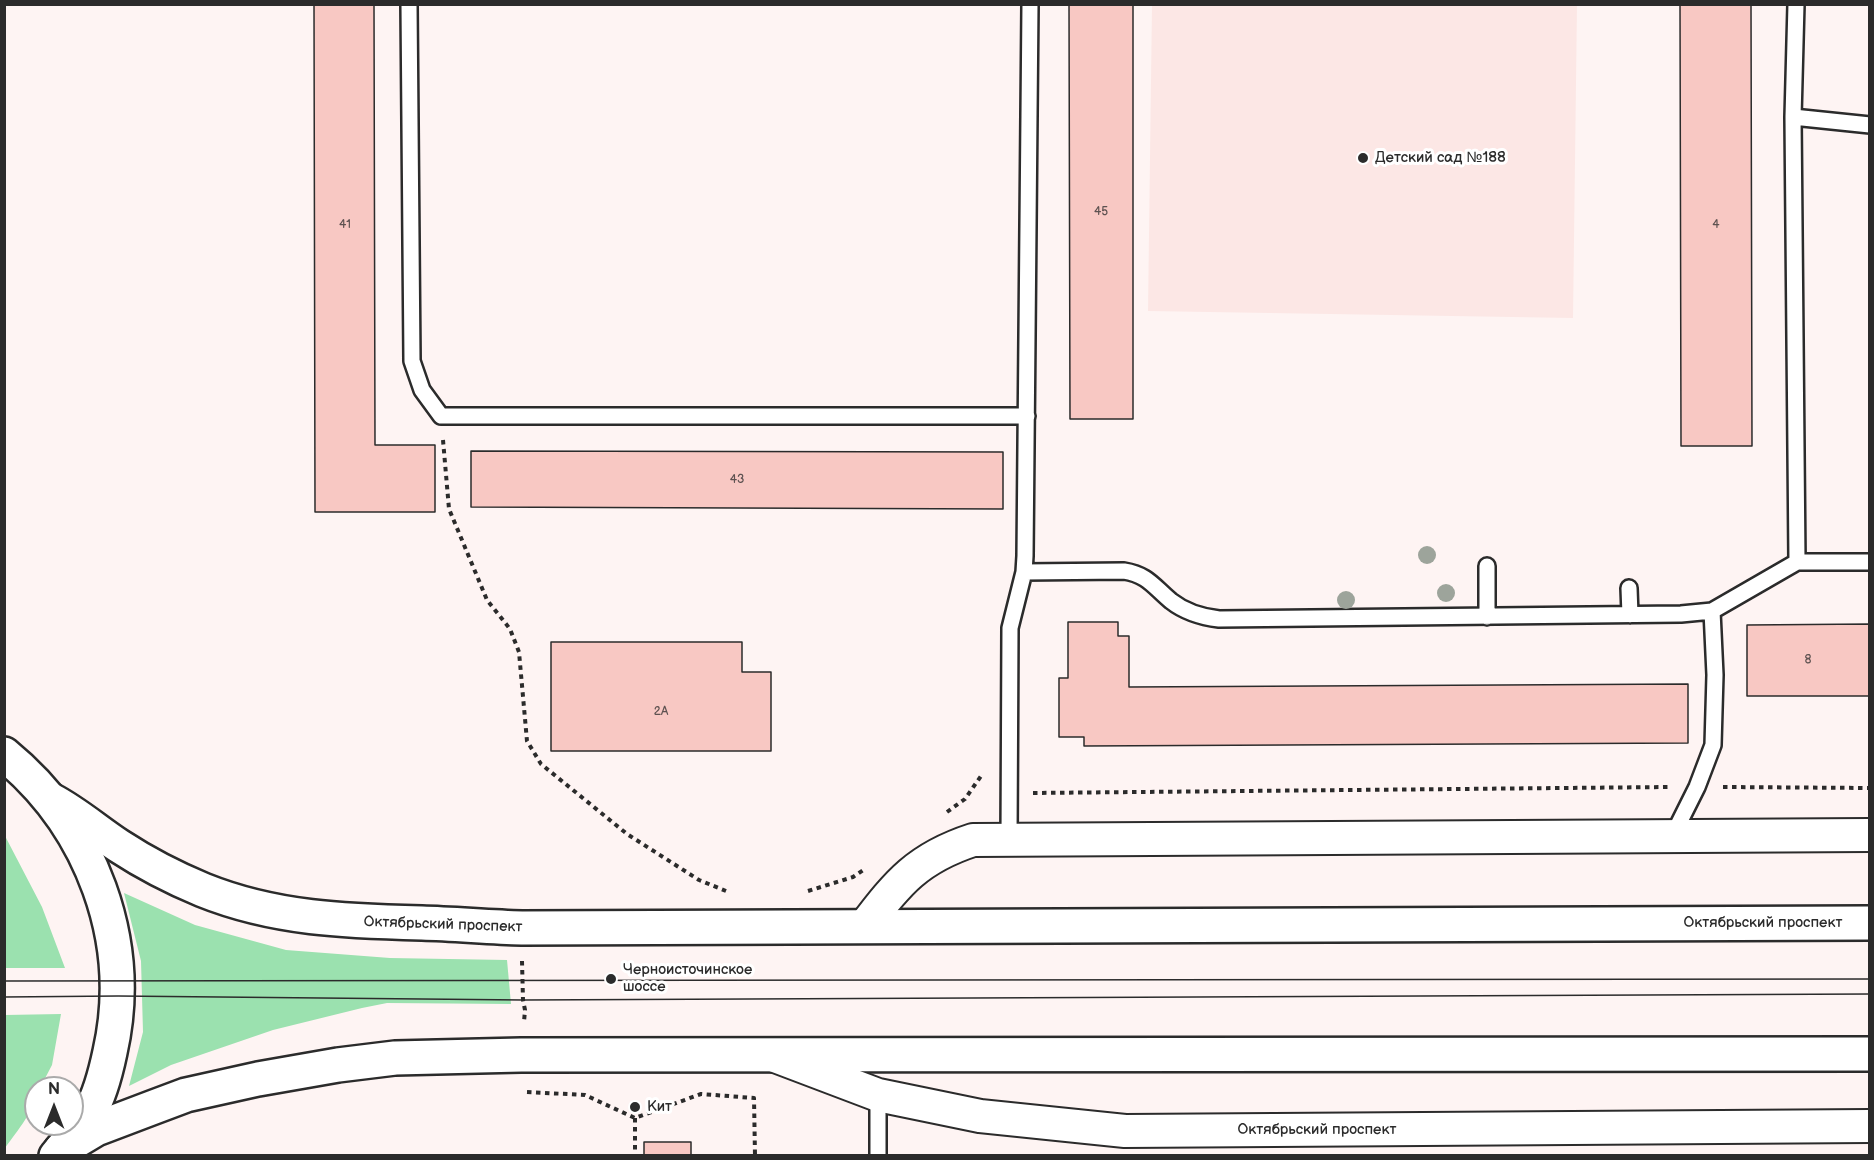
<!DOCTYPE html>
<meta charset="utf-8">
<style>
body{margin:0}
#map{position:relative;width:1874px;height:1160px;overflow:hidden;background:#fef4f3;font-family:"Balsamiq Sans",sans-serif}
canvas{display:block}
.frame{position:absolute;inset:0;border:6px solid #2b2b2b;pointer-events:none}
.north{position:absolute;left:24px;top:1076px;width:60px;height:60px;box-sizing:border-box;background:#fff;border:2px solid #aaa;border-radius:50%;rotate:0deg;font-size:16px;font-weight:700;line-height:24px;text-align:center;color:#2b2b2b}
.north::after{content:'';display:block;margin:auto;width:21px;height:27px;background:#2b2b2b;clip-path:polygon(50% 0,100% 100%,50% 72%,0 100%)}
</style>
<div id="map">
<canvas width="1874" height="1160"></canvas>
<div class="frame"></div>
<div class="north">N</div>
</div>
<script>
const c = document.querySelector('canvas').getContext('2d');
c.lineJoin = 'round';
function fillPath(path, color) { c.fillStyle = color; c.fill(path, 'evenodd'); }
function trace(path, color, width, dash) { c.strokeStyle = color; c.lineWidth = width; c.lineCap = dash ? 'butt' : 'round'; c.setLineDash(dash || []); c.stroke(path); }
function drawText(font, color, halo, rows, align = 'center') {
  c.font = font + ' "Balsamiq Sans",sans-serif'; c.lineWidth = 6; c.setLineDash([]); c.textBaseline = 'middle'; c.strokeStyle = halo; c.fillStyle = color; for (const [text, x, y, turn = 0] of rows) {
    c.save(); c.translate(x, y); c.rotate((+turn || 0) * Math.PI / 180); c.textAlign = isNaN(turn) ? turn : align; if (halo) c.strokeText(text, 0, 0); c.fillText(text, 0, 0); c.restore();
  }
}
fillPath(new Path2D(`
 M1152,5H1577L1573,318L1148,311Z`), '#fce7e5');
fillPath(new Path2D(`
 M4,834L42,907L65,968H5Z
 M124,893L195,925L286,950L390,958L507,960L511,1004L387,1003L362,1008L273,1030L171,1065L129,1086L143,1032L141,961Z
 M61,1014L52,1065L40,1088H36C36,1110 17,1131 5,1148V1015Z`), '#9be1af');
const building = new Path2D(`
 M314,4H374L375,445H435V512H315Z
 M1069,4H1133V419H1070Z
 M1680,4H1751L1752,446H1681Z
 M471,451L1003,452V509L471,507Z
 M1068,622H1118V636H1129V687L1688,684V743L1084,746V737H1059V678H1068Z
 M1870,624V696H1747V625Z
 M551,642H742V672H771V751H551Z
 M644,1142H691V1156H644Z`);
fillPath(building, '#f8c8c3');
trace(building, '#2b2b2b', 1.5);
const lane = new Path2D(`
 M409,4L412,361L422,390L441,416H1027
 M1796,4L1793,117L1797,562
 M1793,117L1870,125
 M1487,566V617
 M1024,572L1124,571C1148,575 1153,586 1171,601C1185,612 1202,617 1219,619L1681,614L1712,611L1797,562H1870
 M1629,588L1630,615
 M1672,837L1697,787L1713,745L1715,675L1712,611
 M1009,839L1010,628L1024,572L1025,556L1030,4
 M878,1095V1156`);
const street = new Path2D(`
 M864,927C898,882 918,858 973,840L1870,835
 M775,1056L878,1095L980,1116L1125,1131L1870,1126`);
const secondary = new Path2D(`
 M51,800C76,813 96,831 119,846C145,863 174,878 203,890C275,919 346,921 422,923C455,924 489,927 522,928L1870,923
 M61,1150L96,1129L154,1107L186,1095L258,1079L338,1065L395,1058L521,1055L1870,1054`);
const primary = new Path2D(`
 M4,754C92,826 135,941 110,1052C106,1071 100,1095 90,1112C80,1127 68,1142 56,1156`);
trace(lane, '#2b2b2b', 20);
trace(street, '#2b2b2b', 36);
trace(secondary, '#2b2b2b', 38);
trace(primary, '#2b2b2b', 38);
trace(new Path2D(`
 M443,440L449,509L487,600L510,629L519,652L527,741L541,764L627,834L699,880L726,891
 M1723,787L1870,788
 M1033,793L1668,787
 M947,812L965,799L981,776
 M808,891L853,877L865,869
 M522,961L523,1000L525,1010L524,1022
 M527,1092L585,1095L635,1118L701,1094L754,1098L755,1156
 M635,1118V1156`), '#2b2b2b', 4, [4.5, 4.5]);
trace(lane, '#fff', 15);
trace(street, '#fff', 32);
trace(secondary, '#fff', 33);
trace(primary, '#fff', 33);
trace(new Path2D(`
 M4,981L1870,979
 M4,997L118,996L523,1000L1870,994`), '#2b2b2b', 1.5);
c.fillStyle = '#9da49b';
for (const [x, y] of [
 [1427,555],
 [1446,593],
 [1346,600]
]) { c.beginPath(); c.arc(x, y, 9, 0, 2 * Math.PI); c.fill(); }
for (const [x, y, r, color] of [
 [1363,158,6,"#2b2b2b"],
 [611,979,6,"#2b2b2b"],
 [635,1107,6,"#2b2b2b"]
]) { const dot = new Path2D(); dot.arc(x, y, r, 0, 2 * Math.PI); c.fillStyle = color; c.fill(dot); trace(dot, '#fff', 2); }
drawText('12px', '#5e5251', null, [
 ["45",1101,212],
 ["41",345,225],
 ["4",1716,225],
 ["43",737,480],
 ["8",1808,660],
 ["2А",661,712]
]);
drawText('15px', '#2b2b2b', '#fff', [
 ["Детский сад №188",1375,158],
 ["Черноисточинское",623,970],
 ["шоссе",623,987],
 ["Кит",647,1107]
], 'left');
drawText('15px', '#2b2b2b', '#fff', [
 ["Октябрьский проспект",1763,923],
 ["Октябрьский проспект",443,925,2],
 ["Октябрьский проспект",1317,1130]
]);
</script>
